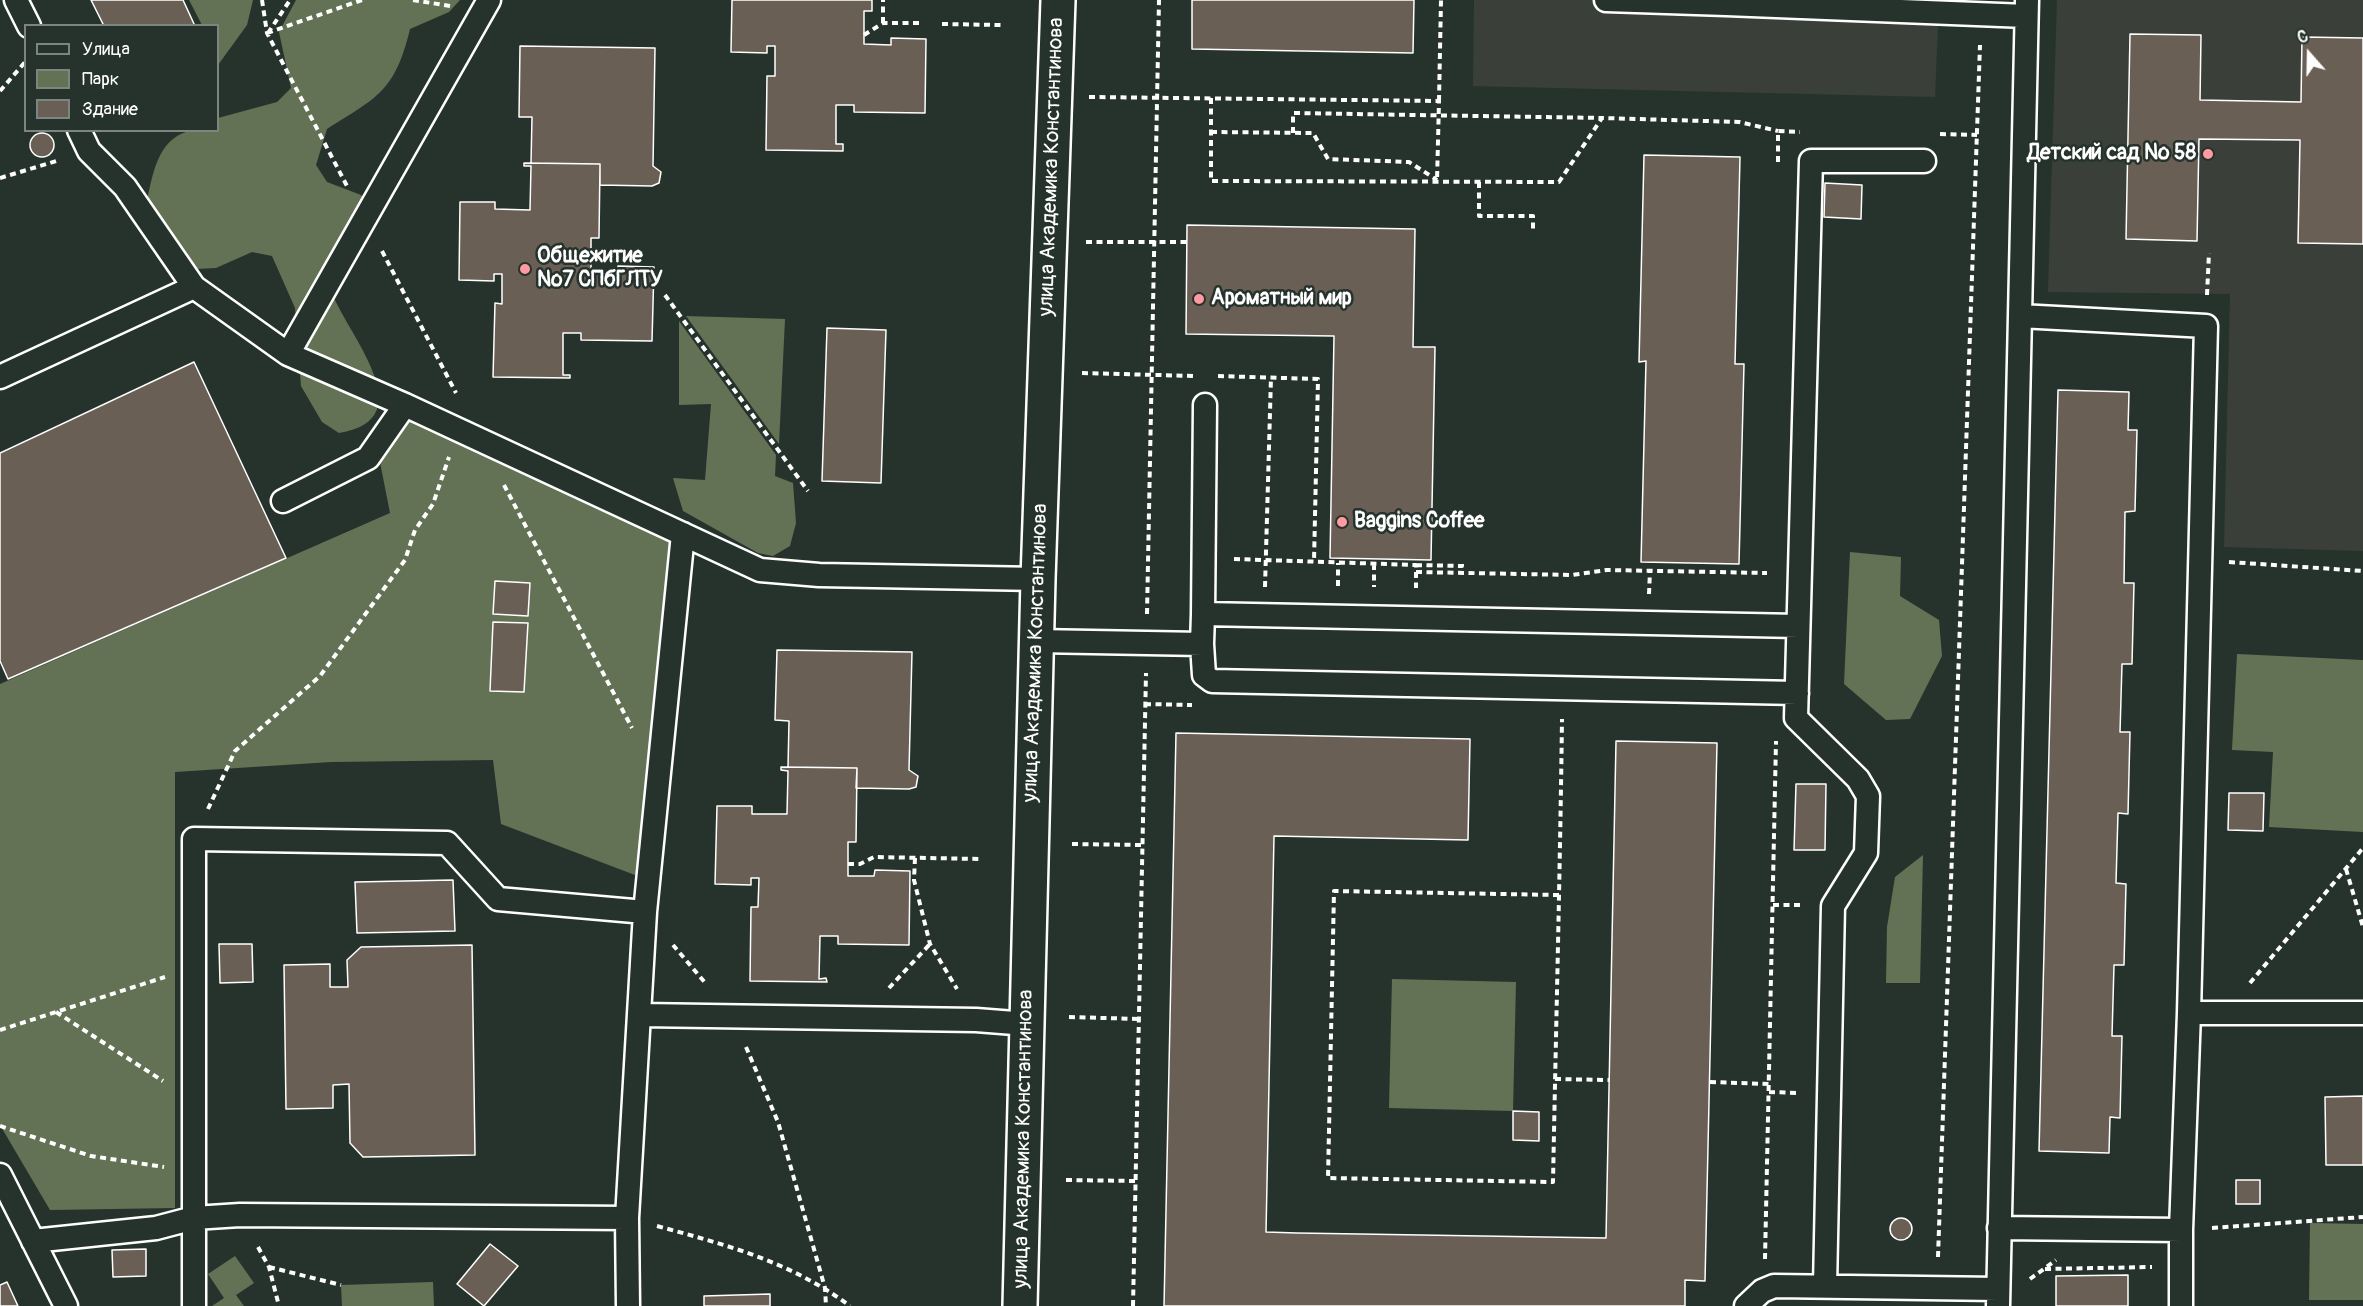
<!DOCTYPE html>
<meta charset="utf-8">
<style>
body{margin:0}
#map{position:relative;width:2363px;height:1306px;overflow:hidden;background:#26332d;font-family:Pangolin,sans-serif}
canvas{display:block}
.legend{position:absolute;left:24px;top:24px;width:195px;height:108px;box-sizing:border-box;background:#26332d;border:2px solid #7d8581;margin:0;padding:8px 10px;list-style:none;font-size:18px;color:#fff}
.legend li{display:flex;align-items:center;gap:12px;height:30px}
.legend b{width:30px;border:2px solid #7d8581}
.north{position:absolute;left:2279px;top:24px;width:60px;height:60px;-webkit-text-stroke:4px #26332d;paint-order:stroke;rotate:340deg;font-size:16px;font-weight:700;line-height:24px;text-align:center;color:#fff}
.north::after{content:'';display:block;margin:auto;width:21px;height:27px;background:#fff;clip-path:polygon(50% 0,100% 100%,50% 72%,0 100%)}
</style>
<div id="map">
<canvas width="2363" height="1306"></canvas>
<ul class="legend">
<li><b style="height:8px;background:#26332d"></b>Улица</li>
<li><b style="height:16px;background:#637254"></b>Парк</li>
<li><b style="height:16px;background:#6a5f55"></b>Здание</li>
</ul>
<div class="north">С</div>
</div>
<script>
const c = document.querySelector('canvas').getContext('2d');
c.lineJoin = 'round';
function fillPath(path, color) { c.fillStyle = color; c.fill(path, 'evenodd'); }
function trace(path, color, width, dash) { c.strokeStyle = color; c.lineWidth = width; c.lineCap = dash ? 'butt' : 'round'; c.setLineDash(dash || []); c.stroke(path); }
function drawText(font, color, halo, rows, align = 'center') {
  c.font = font + ' Pangolin,sans-serif'; c.lineWidth = 5; c.setLineDash([]); c.textBaseline = 'middle'; c.strokeStyle = halo; c.fillStyle = color; for (const [text, x, y, turn = 0] of rows) {
    c.save(); c.translate(x, y); c.rotate((+turn || 0) * Math.PI / 180); c.textAlign = isNaN(turn) ? turn : align; if (halo) c.strokeText(text, 0, 0); c.fillText(text, 0, 0); c.restore();
  }
}
fillPath(new Path2D(`
 M1474,0H1939L1935,97L1473,86Z
 M2057,0H2363V551L2224,547L2230,294L2048,292Z`), '#3a4039');
fillPath(new Path2D(`
 M189,0H253L247,25L218,65V26L202,25Z
 M296,0H460L449,12L410,29C395,91 378,97 327,129L316,165L327,182L361,195L372,211V230L331,272C331,277 330,285 331,290C344,331 427,419 339,433L322,422L301,386L295,308L272,256L252,252L216,268L196,269L146,204C153,176 156,140 189,131C197,128 209,131 218,130V118L277,102L291,88L279,32Z
 M686,316L785,319L779,444Z
 M679,321L776,455L775,476L793,483L796,523L790,546L773,556L758,553L683,511L673,478L705,480L711,404L679,405Z
 M410,417L683,534L648,880L501,824L493,760L331,762L175,772V1208L50,1210L0,1125V684L390,513L379,457Z
 M1850,552L1901,557L1900,596L1939,620L1942,656L1910,719L1886,720L1844,684Z
 M2237,654L2363,660V832L2269,827L2273,752L2232,750Z
 M1923,855L1920,983H1886L1887,927L1895,877Z
 M1392,979L1516,982L1513,1111L1389,1108Z
 M2310,1223L2363,1224V1300H2309Z
 M235,1256L254,1283L236,1295L244,1306H212L224,1298L208,1274Z
 M433,1282L434,1306H342L341,1285Z`), '#637254');
const building = new Path2D(`
 M91,0H183L195,26H104Z
 M732,0H872V11H864V44L891,45V38L926,39L925,113L854,112V105H836V144H843V151L766,150L767,76H775V46H767V53L731,52Z
 M1192,0H1414L1413,53L1192,49Z
 M2130,34L2201,35L2200,100L2301,102L2302,37L2363,38V244L2298,243L2300,140L2199,139L2197,241L2126,239Z
 M520,46L655,48L653,166L661,172L659,183L652,186L600,185V164L531,163L532,117H519Z
 M30 145a12 12 0 1 1 24 0a12 12 0 1 1-24 0Z
 M1644,155L1740,157L1735,364H1744L1739,564L1641,562L1646,361L1639,362Z
 M524,163L600,164L599,238H591V272H618V266L654,267L652,341L581,340V333H563V375H570V378L493,377L495,303L502,304V274H494V281L459,280L460,202H495V209L530,210L531,166H524Z
 M1825,183L1862,185L1861,219L1824,217Z
 M1187,225L1415,229L1413,347H1435L1431,560L1330,558L1334,336L1186,334Z
 M827,328L886,330L881,483L822,481Z
 M194,362L286,558L8,679L0,661V453Z
 M2058,390L2129,392L2128,430H2137L2135,511L2125,512L2124,583H2134L2132,664H2122L2120,732H2130L2128,814L2118,813L2116,883L2126,884L2124,965H2114L2112,1036H2122L2120,1118L2110,1117L2109,1153L2039,1151Z
 M495,581L530,583L528,616L493,614Z
 M493,622L528,623L524,692L490,691Z
 M777,650L912,652L909,770L918,776L916,787L909,789L856,788L857,768L788,767L789,721L775,720Z
 M1176,733L1470,739L1468,840L1274,836L1266,1232L1297,1233L1606,1238L1616,741L1717,743L1705,1281L1685,1280V1306H1164Z
 M781,767L857,768L856,842H848V876H874L875,870L910,871L909,945L838,944V936H820L819,979L826,978L827,982L750,981L751,907H758L759,878H751V885L715,884L717,806H752V814H787L788,771L781,770Z
 M1796,784H1826L1825,850H1794Z
 M2229,793H2264L2263,831L2228,830Z
 M453,880L455,931L357,933L355,882Z
 M219,944H252L253,982L220,983Z
 M472,945L475,1155L363,1157L350,1143L349,1084L333,1085V1108L286,1109L284,965L330,964V987H348L347,960L361,947Z
 M2363,1096V1165H2326L2325,1097Z
 M1513,1111L1539,1112V1141L1513,1140Z
 M2236,1180H2260V1204H2236Z
 M1890 1229a11 11 0 1 1 22 0a11 11 0 1 1-22 0Z
 M490,1244L518,1266L484,1306L457,1284Z
 M146,1249V1276L113,1277L112,1250Z
 M2128,1275V1306H2056V1276Z
 M7,1282L18,1306H0V1285Z
 M770,1294V1306H704V1296Z`);
fillPath(building, '#6a5f55');
trace(building, '#fff', 1.5);
const lane = new Path2D(`
 M16,0L29,26
 M1606,0L1726,4
 M1726,0V4L2026,16
 M79,130L89,151L125,187L194,287L288,354L405,405L760,570L819,575L1038,579
 M2020,316L2206,326L2189,1013L2181,1230V1306
 M288,354L489,0
 M0,377L194,287
 M283,501L368,458L405,405
 M1203,614L1205,405
 M1036,641L1202,644L1204,675L1212,681L1797,693
 M1202,644L1203,614L1798,626
 M2189,1013H2363
 M641,1015L976,1020L1027,1024
 M0,1175L66,1306
 M1999,1228L2181,1230
 M33,1241L156,1228L194,1218L240,1215L627,1218
 M1825,1286L1833,906L1866,853L1868,796L1858,779L1796,718L1811,161H1924
 M194,1306V839L447,843L498,899L645,912
 M628,1306L627,1218L645,912L683,534
 M1746,1306L1762,1291L1774,1286L1998,1289
 M1998,1306L2027,0`);
const street = new Path2D(`
 M1020,1306L1038,579L1058,0`);
trace(lane, '#fff', 27);
trace(street, '#fff', 38);
trace(new Path2D(`
 M262,0L267,33L347,186
 M413,0L450,6
 M883,23V0
 M942,24L1001,25
 M267,33L362,0
 M268,33L290,0
 M864,35L883,23H922
 M0,91L26,61
 M1089,97L1439,101L1437,181
 M1211,98V181L1559,182L1602,118L1739,122L1778,131
 M1439,101L1441,0
 M1211,132L1313,133L1328,159L1409,162L1437,180
 M1293,133V113L1602,118
 M1940,134L1977,135
 M1778,162V131L1800,132
 M0,178L60,160
 M1479,182V216H1533V231
 M1086,242H1187
 M382,251L456,393
 M665,295L808,491
 M2207,295L2209,253
 M1082,373L1195,376
 M1218,376L1318,379L1314,562
 M504,485L632,728
 M1234,559L1416,565V588
 M2229,562L2363,571
 M1374,564V587
 M1416,565L1462,566V560
 M1416,572L1572,575L1607,570L1767,573
 M1338,586V563
 M1265,587L1271,377
 M1649,594L1650,571
 M1147,614L1159,0
 M1145,704L1192,705
 M208,809L235,751L320,676L405,560L415,530L433,504L449,457
 M1072,844L1143,845
 M915,858L914,880L930,944L957,989
 M848,864H860L874,857L980,859
 M2346,869L2363,927
 M1559,895L1334,891L1328,1178L1553,1182C1556,1028 1560,873 1562,719
 M1773,905H1802
 M673,945L707,985
 M2250,983L2363,848
 M889,988L930,944
 M56,1012L163,1081
 M1069,1017L1139,1019
 M0,1030L165,977
 M746,1047L778,1122L825,1288L826,1306
 M1555,1079L1609,1080
 M1710,1082L1769,1084
 M1769,1092L1798,1093
 M0,1126L91,1156L164,1167
 M1066,1180L1136,1181
 M657,1226C727,1245 791,1262 850,1306
 M2212,1228L2363,1217
 M258,1247L269,1267L279,1306
 M1938,1257L1980,45
 M1765,1259L1776,741
 M269,1267L341,1285
 M2045,1269L2152,1267
 M2030,1279L2056,1260
 M1133,1306L1146,673`), '#fff', 4, [6, 4.5]);
trace(lane, '#26332d', 22);
trace(street, '#26332d', 33);
for (const [x, y, r, color] of [
 [2208,154,6,"#ff9aa2"],
 [525,269,6,"#ff9aa2"],
 [1199,299,6,"#ff9aa2"],
 [1342,522,6,"#ff9aa2"]
]) { const dot = new Path2D(); dot.arc(x, y, r, 0, 2 * Math.PI); c.fillStyle = color; c.fill(dot); trace(dot, '#26332d', 2); }
drawText('bold 21px', '#fff', '#26332d', [
 ["Детский сад № 58",2196,154,"right"],
 ["Общежитие",537,257],
 ["№7 СПбГЛТУ",537,281],
 ["Ароматный мир",1211,299],
 ["Baggins Coffee",1354,522]
], 'left');
drawText('21px', '#fff', '#26332d', [
 ["улица Академика Константинова",1052,167,-88],
 ["улица Академика Константинова",1036,653,-88],
 ["улица Академика Константинова",1024,1139,-89]
]);
</script>
